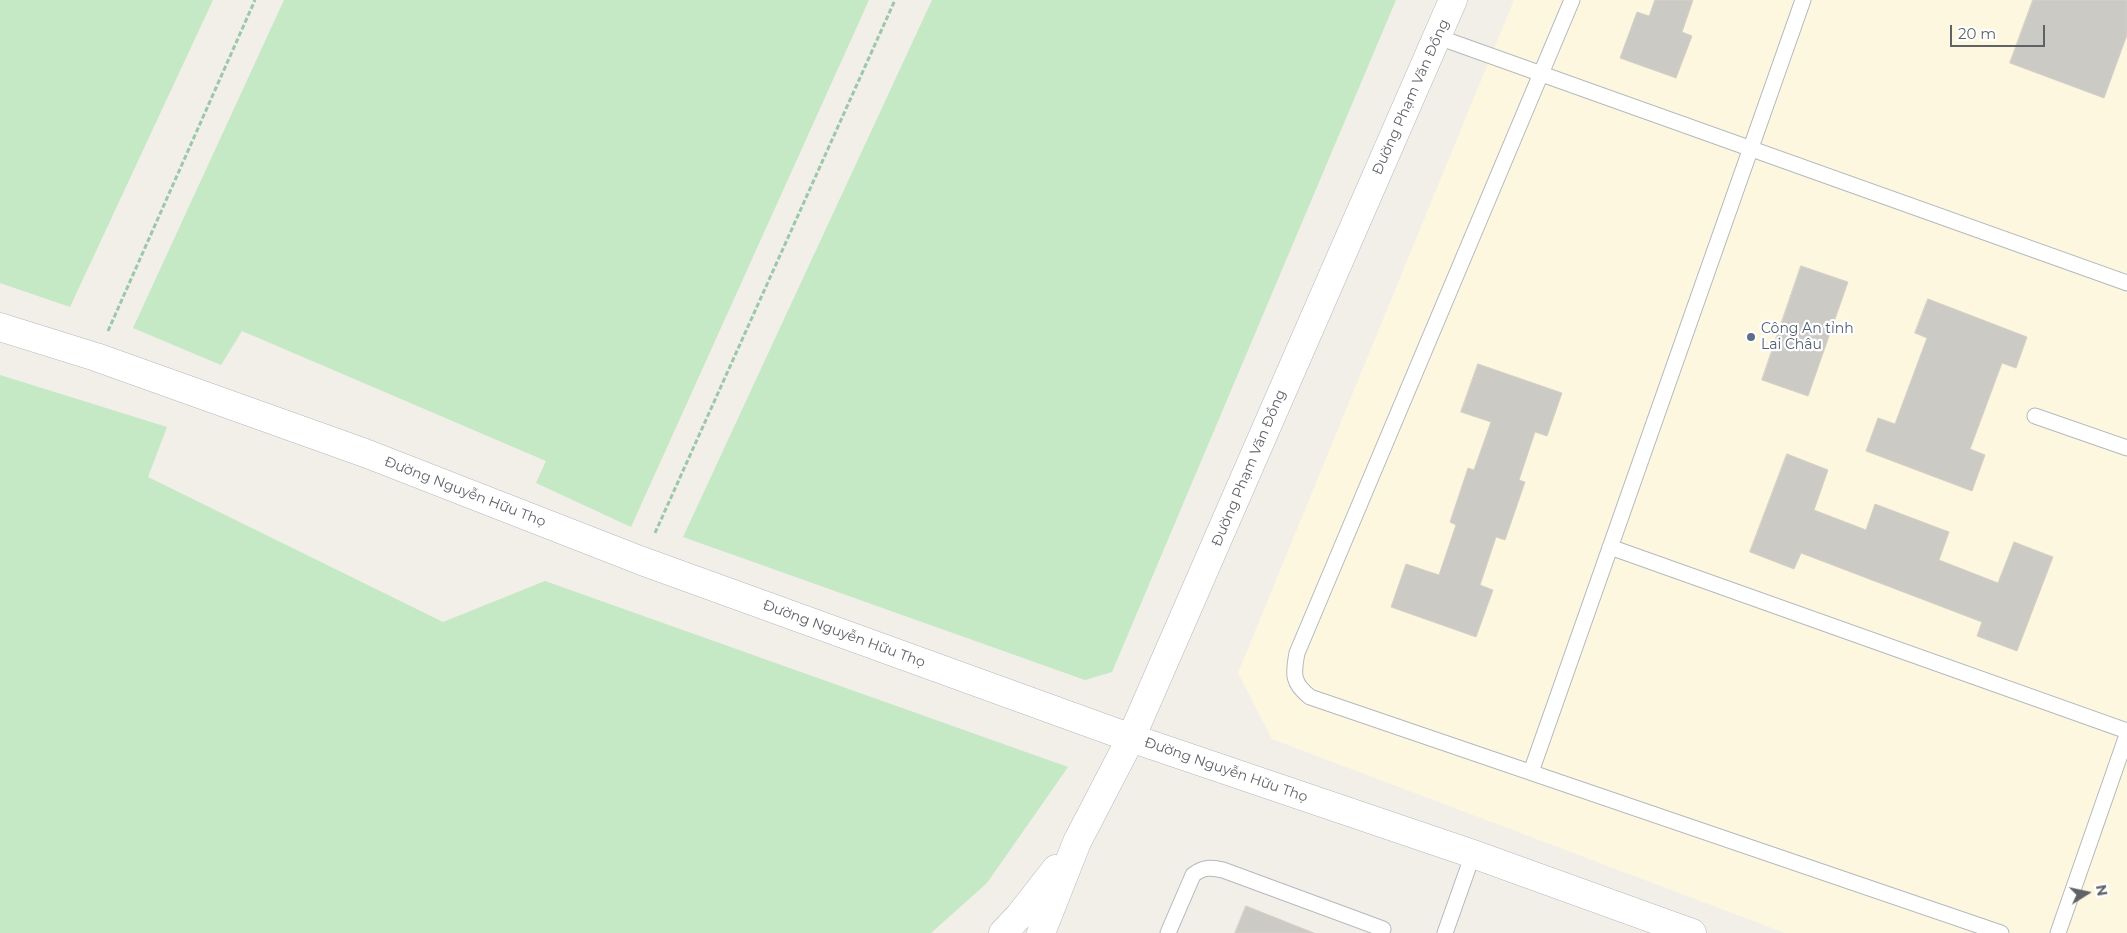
<!DOCTYPE html>
<meta charset="utf-8">
<style>
body{margin:0}
#map{position:relative;width:2127px;height:933px;overflow:hidden;background:#f1efe8;font-family:Montserrat,sans-serif}
canvas{display:block}
.north{position:absolute;left:2062px;top:868px;width:50px;height:50px;-webkit-text-stroke:4px #fff;paint-order:stroke;rotate:80deg;font-size:14px;font-weight:700;line-height:20px;text-align:center;color:#5f6368}
.north::after{content:'';display:block;margin:auto;width:18px;height:22px;background:#5f6368;clip-path:polygon(50% 0,100% 100%,50% 72%,0 100%)}
.scale{position:absolute;left:1950px;top:25px;width:95px;height:22px;box-sizing:border-box;border:2px solid #5f6368;border-top:0;padding-left:6px;font-size:15px;line-height:18px;white-space:nowrap;color:#5f6368;-webkit-text-stroke:4px #fff;paint-order:stroke}
</style>
<div id="map">
<canvas width="2127" height="933"></canvas>
<div class="north">N</div>
<div class="scale">20 m</div>
</div>
<script>
const c = document.querySelector('canvas').getContext('2d');
c.lineJoin = 'round';
function fillPath(path, color) { c.fillStyle = color; c.fill(path, 'evenodd'); }
function trace(path, color, width, dash) { c.strokeStyle = color; c.lineWidth = width; c.lineCap = dash ? 'butt' : 'round'; c.setLineDash(dash || []); c.stroke(path); }
function drawText(font, color, halo, rows, align = 'center') {
  c.font = font + ' Montserrat,sans-serif'; c.lineWidth = 4.5; c.setLineDash([]); c.textBaseline = 'middle'; c.strokeStyle = halo; c.fillStyle = color; for (const [text, x, y, turn = 0] of rows) {
    c.save(); c.translate(x, y); c.rotate((+turn || 0) * Math.PI / 180); c.textAlign = isNaN(turn) ? turn : align; if (halo) c.strokeText(text, 0, 0); c.fillText(text, 0, 0); c.restore();
  }
}
fillPath(new Path2D(`
 M1514,0H2127V933H1785L1272,739L1238,673Z`), '#fef7e0');
fillPath(new Path2D(`
 M0,0H213L70,307L0,283Z
 M284,0H869L631,527L536,483L546,461L242,331L221,365L133,328Z
 M932,0H1396L1112,672L1085,680L683,537Z
 M0,375L167,427L148,477L443,622L545,581L1068,767L987,883L931,933H0Z`), '#c5e8c5');
const building = new Path2D(`
 M1655,0H1693L1682,32L1692,36L1676,78L1620,58L1637,12L1649,16Z
 M2033,0H2127V35L2104,98L2010,63Z
 M1801,266L1848,282L1808,396L1762,380Z
 M1928,299L2027,337L2016,368L2002,363L1970,449L1985,455L1972,491L1866,451L1878,418L1895,424L1927,338L1915,333Z
 M1478,364L1562,393L1547,436L1535,432L1519,480L1525,482L1505,540L1496,537L1480,585L1493,590L1476,637L1391,607L1406,564L1439,575L1456,525L1450,522L1468,468L1474,470L1491,422L1461,412Z
 M1787,454L1828,470L1814,510L1866,530L1875,504L1949,532L1939,560L1998,583L2014,542L2053,557L2017,651L1977,636L1982,622L1801,553L1794,569L1750,552Z
 M1246,906L1314,933H1235Z`);
fillPath(building, '#cccac5');
trace(building, '#d6d1c6', 1);
const service = new Path2D(`
 M1572,0L1297,653C1293,674 1292,683 1310,697L2001,933
 M1438,37L2127,283
 M2035,416L2127,448
 M1610,547L2127,731
 M1531,772L1803,0
 M1168,933L1193,875C1203,867 1211,867 1223,870L1383,929
 M1445,933L1473,854
 M2058,933L2127,735`);
const minor = new Path2D(`
 M1003,933L1020,915L1056,869
 M1041,933L1077,842L1131,738L1453,0`);
const tertiary = new Path2D(`
 M0,327L96,357L365,453L642,561L1131,738L1473,854L1692,933`);
trace(service, '#b5b8bc', 17);
trace(minor, '#b5b8bc', 29);
trace(tertiary, '#b5b8bc', 29);
trace(new Path2D(`
 M108,331L255,0
 M655,533L895,0`), '#9cc7a9', 3, [5, 2.5]);
trace(service, '#fff', 15);
trace(minor, '#fff', 28);
trace(tertiary, '#fff', 28);
for (const [x, y, r, color] of [
 [1751,337,5,"#5c6f8a"]
]) { const dot = new Path2D(); dot.arc(x, y, r, 0, 2 * Math.PI); c.fillStyle = color; c.fill(dot); trace(dot, '#fff', 2); }
drawText('14px', '#5f6368', '#fff', [
 ["Đường Phạm Văn Đồng",1411,97,-66],
 ["Đường Phạm Văn Đồng",1249,468,-67],
 ["Đường Nguyễn Hữu Thọ",465,492,21],
 ["Đường Nguyễn Hữu Thọ",844,634,20],
 ["Đường Nguyễn Hữu Thọ",1226,770,19]
]);
drawText('14px', '#4e5e75', '#fff', [
 ["Công An tỉnh",1761,329],
 ["Lai Châu",1761,345]
], 'left');
</script>
